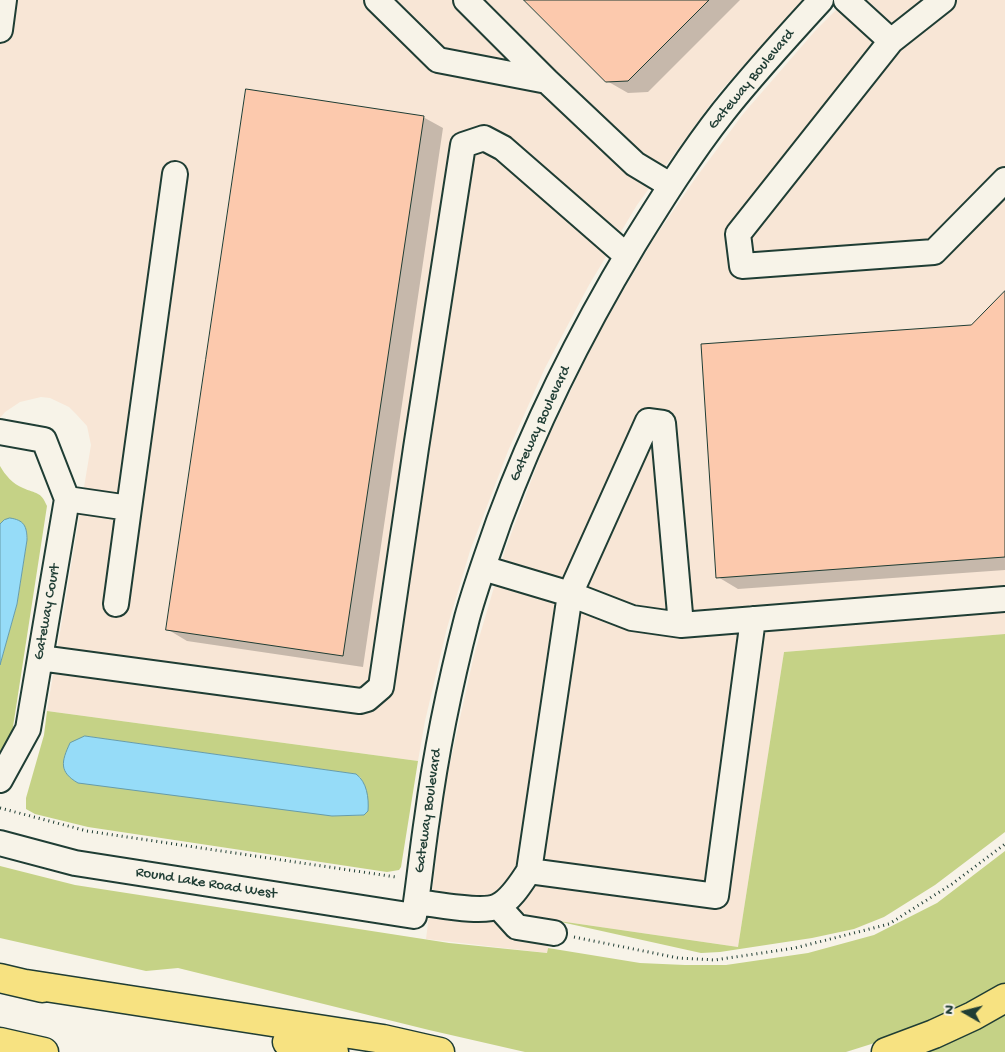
<!DOCTYPE html>
<style>
body{margin:0}
#map{position:relative;width:1005px;height:1052px;overflow:hidden;background:#f7f3e8;font-family:"Gochi Hand",sans-serif}
canvas{display:block}
.north{position:absolute;left:940px;top:987px;width:50px;height:50px;-webkit-text-stroke:4px #f7f3e8;paint-order:stroke;rotate:278deg;font-size:14px;font-weight:700;line-height:20px;text-align:center;color:#1f3d34}
.north::after{content:'';display:block;margin:auto;width:18px;height:22px;background:#1f3d34;clip-path:polygon(50% 0,100% 100%,50% 72%,0 100%)}
</style>
<div id="map">
<canvas width="1005" height="1052"></canvas>
<div class="north">N</div>
</div>
<script>
const c = document.querySelector('canvas').getContext('2d');
c.lineJoin = 'round';
function fillPath(path, color) { c.fillStyle = color; c.fill(path, 'evenodd'); }
function trace(path, color, width, dash) { c.strokeStyle = color; c.lineWidth = width; c.lineCap = dash ? 'butt' : 'round'; c.setLineDash(dash || []); c.stroke(path); }
function drawText(font, color, halo, rows, align = 'center') {
  c.font = font + ' "Gochi Hand",sans-serif'; c.lineWidth = 5; c.setLineDash([]); c.textBaseline = 'middle'; c.strokeStyle = halo; c.fillStyle = color; for (const [text, x, y, turn = 0] of rows) {
    c.save(); c.translate(x, y); c.rotate((+turn || 0) * Math.PI / 180); c.textAlign = isNaN(turn) ? turn : align; if (halo) c.strokeText(text, 0, 0); c.fillText(text, 0, 0); c.restore();
  }
}
fillPath(new Path2D(`
 M0,0H802L718,94L637,205L589,285L545,368L508,451L470,551L447,628L425,721L418,761L47,711L91,445L87,426L76,414L69,407L50,398L41,397L20,402L5,412L0,418Z
 M846,0H1005V634L784,652L738,947L552,920L547,953L426,939L446,781L474,655L505,550L545,444L600,330L653,240L695,179L743,114L815,31Z`), '#f8e6d6');
fillPath(new Path2D(`
 M0,466C5,475 13,484 23,488C36,494 41,491 47,506L13,727L0,772V665L17,604L27,540V531L4,520L0,524Z
 M1005,634V832L935,885L884,917L854,929L812,938L720,952L701,953L552,920L738,947L784,652Z
 M47,711L418,761L401,867L399,870L387,872L88,827L35,814L26,809V798L44,735ZM85,736L355,774L361,778L364,815L332,816Z
 M1005,851V983L983,997L903,1034L846,1052H525L429,1030L178,968L146,971L0,938V866L75,885L449,943L547,953L548,948L640,963L685,965H726L808,953L874,935L937,903Z
 M1005,1008V1052H913Z`), '#c5d286');
const water = new Path2D(`
 M10,518C24,520 27,526 27,540L17,604L0,665V524L4,520Z
 M85,736L356,774C367,782 369,798 368,811L364,815L332,816L78,783C59,772 61,762 70,743Z`);
fillPath(water, '#96dcf8');
trace(water, '#669caa', 1);
fillPath(new Path2D(`
 M526,0H740L648,92L628,93L607,81Z
 M423,117L443,128L363,667L187,641L167,629Z
 M1005,293V570L738,589L718,577Z`), '#0003');
const building = new Path2D(`
 M524,0H709L628,81L606,82Z
 M246,89L424,116L343,656L166,630Z
 M1005,291V557L716,578L701,344L971,325Z`);
fillPath(building, '#fcc9ad');
trace(building, '#1f3d34', 1);
const minor = new Path2D(`
 M377,0L438,60L547,81
 M466,0L547,81L635,164L670,185
 M846,0L891,41
 M943,0L891,41L738,234L742,266L934,252L1005,180
 M0,30L4,0
 M0,432L44,440L67,499L28,729L0,780
 M67,499L129,508L175,174
 M483,568L570,594L632,618L681,625
 M116,604L129,508
 M40,658L360,701L367,699L381,687L416,448L463,145L484,138L503,148L627,256
 M0,843L75,863L414,916C419,884 422,852 427,819C436,752 450,684 467,618C476,585 488,553 499,521C535,424 581,332 634,244C662,199 690,154 723,112C754,73 787,37 821,0
 M529,871L716,896L753,619
 M416,902C436,904 482,914 498,906C511,900 521,883 529,871L570,594L648,421L663,423L681,625L1005,599
 M498,906L517,927L554,933`);
const highway = new Path2D(`
 M0,978L42,988
 M26,984L383,1039L440,1052
 M0,1042L44,1052
 M287,1042L334,1052
 M886,1052L934,1034L973,1016L1005,998`);
trace(minor, '#1f3d34', 28);
trace(highway, '#1f3d34', 31);
trace(new Path2D(`
 M0,808L87,831L396,877
 M574,937L678,958L715,960L795,948L889,924L952,884L1005,844`), '#1f3d34', 3, [1, 4]);
trace(minor, '#f7f3e8', 24);
trace(highway, '#f7e281', 28);
drawText('15px', '#1f3d34', '#f7f3e8', [
 ["Gateway Boulevard",752,80,-50],
 ["Gateway Boulevard",541,424,-65],
 ["Gateway Court",48,612,-80],
 ["Gateway Boulevard",429,811,-82],
 ["Round Lake Road West",206,884,9]
]);
</script>
